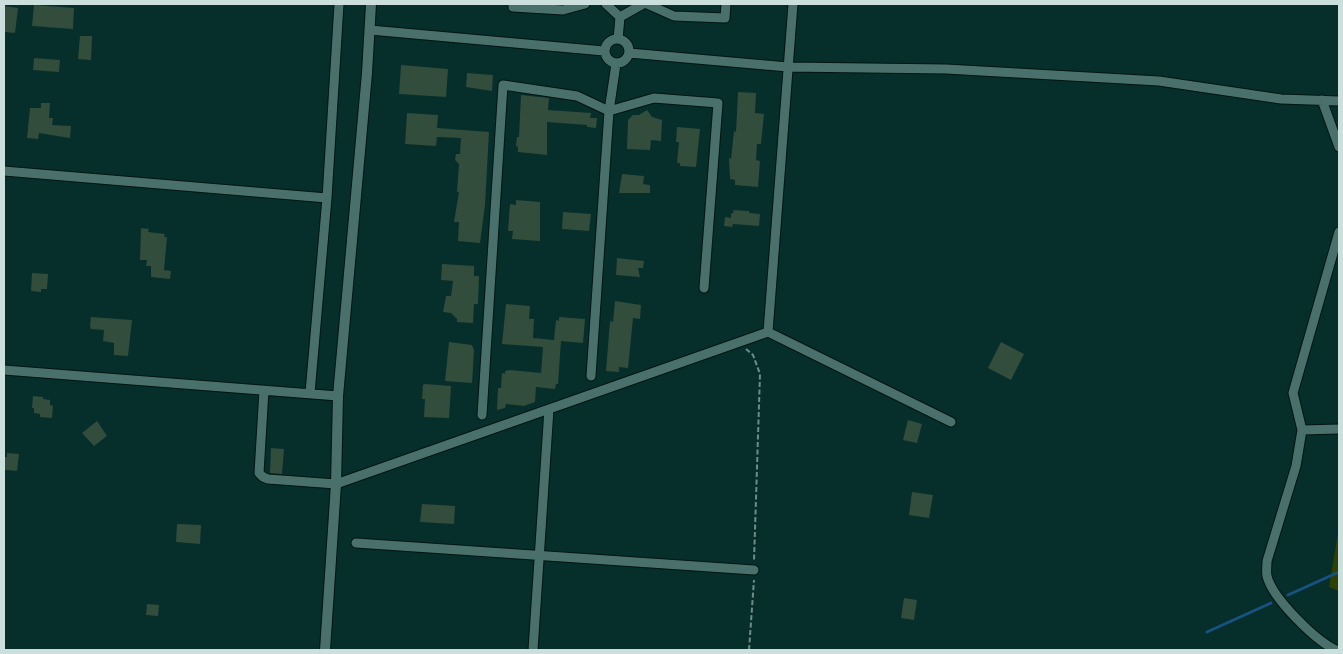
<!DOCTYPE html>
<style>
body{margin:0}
#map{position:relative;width:1343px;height:654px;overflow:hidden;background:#062e2a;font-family:"Work Sans",sans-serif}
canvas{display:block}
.frame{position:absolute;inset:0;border:5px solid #cbdfdc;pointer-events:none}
</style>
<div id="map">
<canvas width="1343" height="654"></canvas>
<div class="frame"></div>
</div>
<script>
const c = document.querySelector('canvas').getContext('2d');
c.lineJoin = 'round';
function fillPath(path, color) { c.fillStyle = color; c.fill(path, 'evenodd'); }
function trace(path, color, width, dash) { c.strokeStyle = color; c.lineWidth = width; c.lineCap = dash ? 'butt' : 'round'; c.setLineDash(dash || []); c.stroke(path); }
fillPath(new Path2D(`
 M1339,527V591L1329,587Z`), '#2f4003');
trace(new Path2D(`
 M1288,595L1339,572
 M1207,632L1271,603`), '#175281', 3);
fillPath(new Path2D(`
 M34,5L74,8L73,29L32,26Z
 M4,6L18,8L15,33L5,32Z
 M80,36H92L91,60L78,59Z
 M34,58L60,60L59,72L33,70Z
 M401,65L448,69L446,97L399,94Z
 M467,73L493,75L492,91L466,87Z
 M738,92L756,93L755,113L764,114L761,144H757L756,160L760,161L758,187L735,185V180L730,179L729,158L731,159L734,131L736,132Z
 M521,95L549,98L548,110L591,113L590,118H597L596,128L587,127V125L547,122V155L518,152V147L516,146L517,137H519Z
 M41,103H50L49,118H53L52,125L71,126L70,138L39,133L38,139L27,138L30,108H41Z
 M647,110L652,117L662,120L661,141L651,140L650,150L627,149L628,120L633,115H639Z
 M407,113L438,115L437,128L489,132L485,205L480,243L458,241L459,222H454L459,192H457L459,164L455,160L456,154H460L461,138L437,137L436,146L405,144Z
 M677,127L700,129L696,167L680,166V163H677L679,142H676Z
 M622,174L644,176L643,184L650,185V193H619Z
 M516,200L540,202V241L512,239L513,231H508L510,204L516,205Z
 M733,210L749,211V213L760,214L759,226L733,224L732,227L724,226L725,217L731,218V214L734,212Z
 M563,212L591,214L589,231L562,229Z
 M141,228L149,229L148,232L165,234L164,237H167L164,270L171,271L170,279L151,277V266H146L147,260H140Z
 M617,258L644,261L643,268H638L640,277L616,275Z
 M442,264L474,266V276H479L478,304H474L473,323L457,322V319L451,313L443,312L446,296H451L453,281L441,280Z
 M32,273L48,274L47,289H41V292L31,291Z
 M615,301L641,305L640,319L633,318L628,368L619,367V372L606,371L610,321L613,322Z
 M506,304L530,306L529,319H534L533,338L554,340L556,320L559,321V317L585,319L583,343L561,341L558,384H556L555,389L536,387L535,402L524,406L506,404L505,408L497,410L498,388H501L502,373L505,374V371L510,370L541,373L543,347L502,344Z
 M91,317L132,320L128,356L114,355V343L103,341L104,330L91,329L90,326Z
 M449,342L472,345L474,350L472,383L445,381Z
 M1001,342L1024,354L1011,380L988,368Z
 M425,384L451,386L449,418L424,417L425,399H422L423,385Z
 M33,396L43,397V399L50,400V405L53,406L52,418L40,417V414L34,413V408H32Z
 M908,420L922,424L917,443L903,440Z
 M97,421L107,436L94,446L82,433Z
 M271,448L284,449L282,474L270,473Z
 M7,453L19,454L17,471L5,470L4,468V457H7Z
 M912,492L933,495L929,518L909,515Z
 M422,504L455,506L454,524L420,522Z
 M177,524L201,525L200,544L176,542Z
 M904,598L917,600L914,620L901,618Z
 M147,604L159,605L158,616L146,615Z`), '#324d3c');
const minor = new Path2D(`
 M513,4V7L563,10L585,4
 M606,4L620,17
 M647,4L674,16L725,18L726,4
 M620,17L643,4
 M370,30L604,51
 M605 51a12 12 0 1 1 24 0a12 12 0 1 1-24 0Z
 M618,39L620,17
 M629,53L788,67L946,69L1159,81L1281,99L1339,101
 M1322,100L1339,147
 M4,171L327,198
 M768,332L793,4
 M4,370L338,396
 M591,376L609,111L616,64
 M264,390L259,473L263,477L268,479L336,484L768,332L951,422
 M310,393L327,198L339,4
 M482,415L503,85L577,96L609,111L654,98L718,103L704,288
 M1302,430L1339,429
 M356,543L754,570
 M533,650L549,409
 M1336,650C1316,641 1272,598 1267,576C1266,572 1267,566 1267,561L1296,466L1302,430L1293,393L1339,232`);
const tertiary = new Path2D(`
 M325,650L336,484L338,396L367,73L371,4`);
trace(minor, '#001512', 11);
trace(tertiary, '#001512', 12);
trace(new Path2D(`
 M746,349L753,355L760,374L754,561
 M749,650L754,580`), '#6e8c88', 2, [5, 2.5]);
trace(minor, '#4a706b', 9);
trace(tertiary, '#4a706b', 10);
</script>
